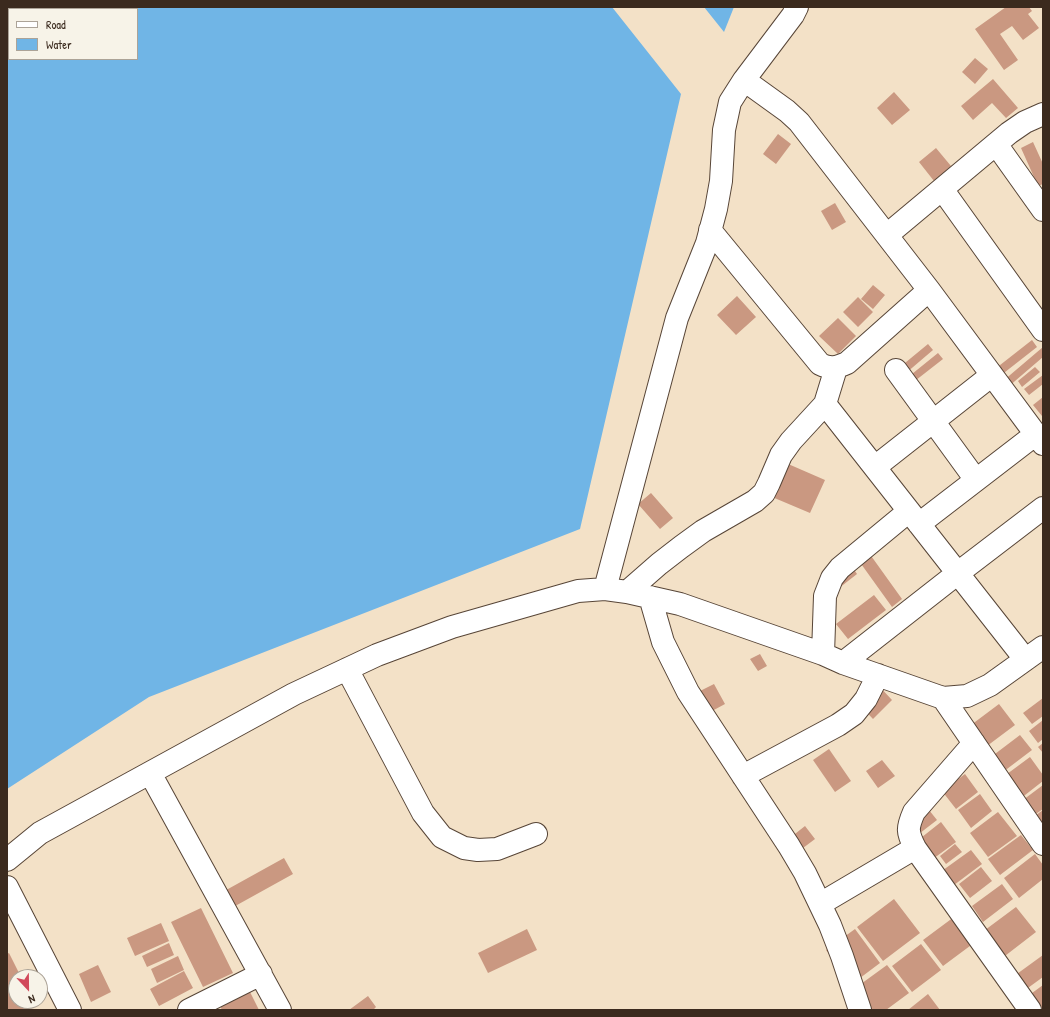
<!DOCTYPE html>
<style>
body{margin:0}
#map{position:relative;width:1050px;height:1017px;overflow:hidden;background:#f3e1c7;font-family:"Patrick Hand",sans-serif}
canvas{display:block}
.frame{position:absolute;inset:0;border:8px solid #3b2a1e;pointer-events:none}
.legend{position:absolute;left:8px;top:8px;width:130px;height:52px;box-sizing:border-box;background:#f7f3e8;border:1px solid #aca397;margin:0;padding:5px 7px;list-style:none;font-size:12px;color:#3b2a1e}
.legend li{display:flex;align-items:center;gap:8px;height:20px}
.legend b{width:20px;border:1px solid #aca397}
.north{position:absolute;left:8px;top:969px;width:40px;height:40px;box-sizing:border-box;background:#f7f3e8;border:1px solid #aca397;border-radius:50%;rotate:158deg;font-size:11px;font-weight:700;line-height:16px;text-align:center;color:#3b2a1e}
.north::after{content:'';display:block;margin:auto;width:14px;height:18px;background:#d1495b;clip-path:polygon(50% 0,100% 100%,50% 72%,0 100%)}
</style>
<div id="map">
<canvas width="1050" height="1017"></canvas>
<div class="frame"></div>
<ul class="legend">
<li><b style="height:5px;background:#fff"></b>Road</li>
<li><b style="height:11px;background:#70b5e6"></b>Water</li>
</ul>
<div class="north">N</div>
</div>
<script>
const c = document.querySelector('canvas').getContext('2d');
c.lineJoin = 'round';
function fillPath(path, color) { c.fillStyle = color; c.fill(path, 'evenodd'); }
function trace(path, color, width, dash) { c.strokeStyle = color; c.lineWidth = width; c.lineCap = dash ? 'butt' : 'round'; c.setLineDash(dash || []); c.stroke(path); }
fillPath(new Path2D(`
 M7,7H612L681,94L580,529L149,697L7,789ZM9,9H137V59H9Z
 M704,7H734L724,32Z`), '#70b5e6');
fillPath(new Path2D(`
 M1006,7H1029L1032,11L1028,14L1039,28L1023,40L1012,26L1000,34L1018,60L1004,70L975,29Z
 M975,58L988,69L975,84L962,72Z
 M993,79L1018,108L1006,118L992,103L973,120L961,106Z
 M894,92L910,110L892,125L877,108Z
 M778,134L791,144L776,164L763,154Z
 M1033,142L1043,164V184L1038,186L1021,148Z
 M936,148L951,166L934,181L919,162Z
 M835,203L846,222L832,230L821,211Z
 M873,285L885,295L873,309L861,299Z
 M737,296L756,317L736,335L717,315Z
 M858,297L873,312L858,327L843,312Z
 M838,318L856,336L838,354L819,336Z
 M1032,340L1037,347L1000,376L995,369Z
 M928,344L933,350L899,379L894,372Z
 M1043,347V357L1008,387L1003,381Z
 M938,353L943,359L911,384L907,378Z
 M1035,367L1040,372L1022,387L1018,381Z
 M1043,375V384L1029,395L1024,389Z
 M1043,397V415L1042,416L1033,405Z
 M779,460L825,480L810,513L765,494Z
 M651,493L673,518L660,529L638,504Z
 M869,553L902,599L892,607L859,561Z
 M851,565L857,574L834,592Z
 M874,595L886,610L848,639L836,624Z
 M760,654L767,666L758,671L750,659Z
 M714,684L725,704L712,711L700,691Z
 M878,685L892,700L873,719L858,703Z
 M1043,698V716L1032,724L1023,713Z
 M999,704L1015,725L987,746L971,725Z
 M1043,720V739L1038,743L1029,731Z
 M1020,735L1032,750L1003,772L991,757Z
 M1043,743V753L1038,747Z
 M829,749L851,781L835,792L813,760Z
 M1030,757L1043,775V781L1020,799L1003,777Z
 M882,760L895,776L878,788L866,771Z
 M965,774L978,792L956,809L942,791Z
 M1043,785V809L1030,818L1019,803Z
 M980,794L992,811L971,828L958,810Z
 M925,805L937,820L911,840Z
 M1043,810V832L1032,818Z
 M998,812L1017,836L988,857L970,833Z
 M941,822L956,842L926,864L912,845Z
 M805,826L815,839L795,854L786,841Z
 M1021,835L1033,850L1000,875L988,859Z
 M955,844L962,852L946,864L940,856Z
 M971,850L982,864L950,888L939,873Z
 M1035,854L1043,865V879L1019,898L1004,878Z
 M284,858L293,874L228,910L219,894Z
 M981,867L992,881L970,898L959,884Z
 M1002,884L1013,899L983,922L972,906Z
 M894,899L920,933L883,961L857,927Z
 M1016,907L1036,932L1001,959L981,933Z
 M201,908L233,973L203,987L171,922Z
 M958,914L978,940L943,966L923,940Z
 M161,923L169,941L135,956L127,938Z
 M527,929L537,950L488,973L478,953Z
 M855,929L880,963L852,984L826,950Z
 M169,943L174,955L147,967L142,956Z
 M921,944L941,970L912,992L892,966Z
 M9,953L21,977H16V1001H32L34,1005L25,1010H7V954Z
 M1043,955V977L1021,993L1010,979Z
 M178,956L184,970L157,983L151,969Z
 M98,965L111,992L91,1002L79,974Z
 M887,965L909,993L886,1010H869L854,989Z
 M184,971L193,988L159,1006L150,989Z
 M1043,985V1007L1039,1010L1028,996Z
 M248,988L259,1010H222L218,1002Z
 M928,994L940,1010H908Z
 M368,996L376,1007L373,1010H349Z`), '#ca9881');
const minor = new Path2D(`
 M744,80L787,111L799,122L929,290L1043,444
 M996,144L1043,210
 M942,189L1043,330
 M710,230L820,364C830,369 836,368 847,363L929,290
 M887,235L1009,133L1025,122L1043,114
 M896,370L976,480
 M825,404L1025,659
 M875,467L992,375
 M919,524L1036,434L1043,439
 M605,589L677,318L707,243L716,209L721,181L724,130L730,102L744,80L793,15L797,7
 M627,592L659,564L681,547L703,531L755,501L764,493L769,483L781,455L791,441L825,404L836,368
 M650,597L663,642L688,692L789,846L805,873L830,925L842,956L860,1010
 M823,654L825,596L832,578L840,568L909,511
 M843,663L958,573L1043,508
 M347,669L423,813L442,837L464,848L478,850L497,849L536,834
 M943,698L1043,844
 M974,743L914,812C907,828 907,832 915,848L1030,1010
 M150,773L280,1010
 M743,776L838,725L854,714L866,699L878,675
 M7,860L40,833L294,694L377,655L452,627L578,591L605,589L627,592L680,604L823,654L843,663L943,698L967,696L990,685L1043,647
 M7,887L70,1010
 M820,904L915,848
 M189,1010L261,974`);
trace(minor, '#574537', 24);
trace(minor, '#fff', 22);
</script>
